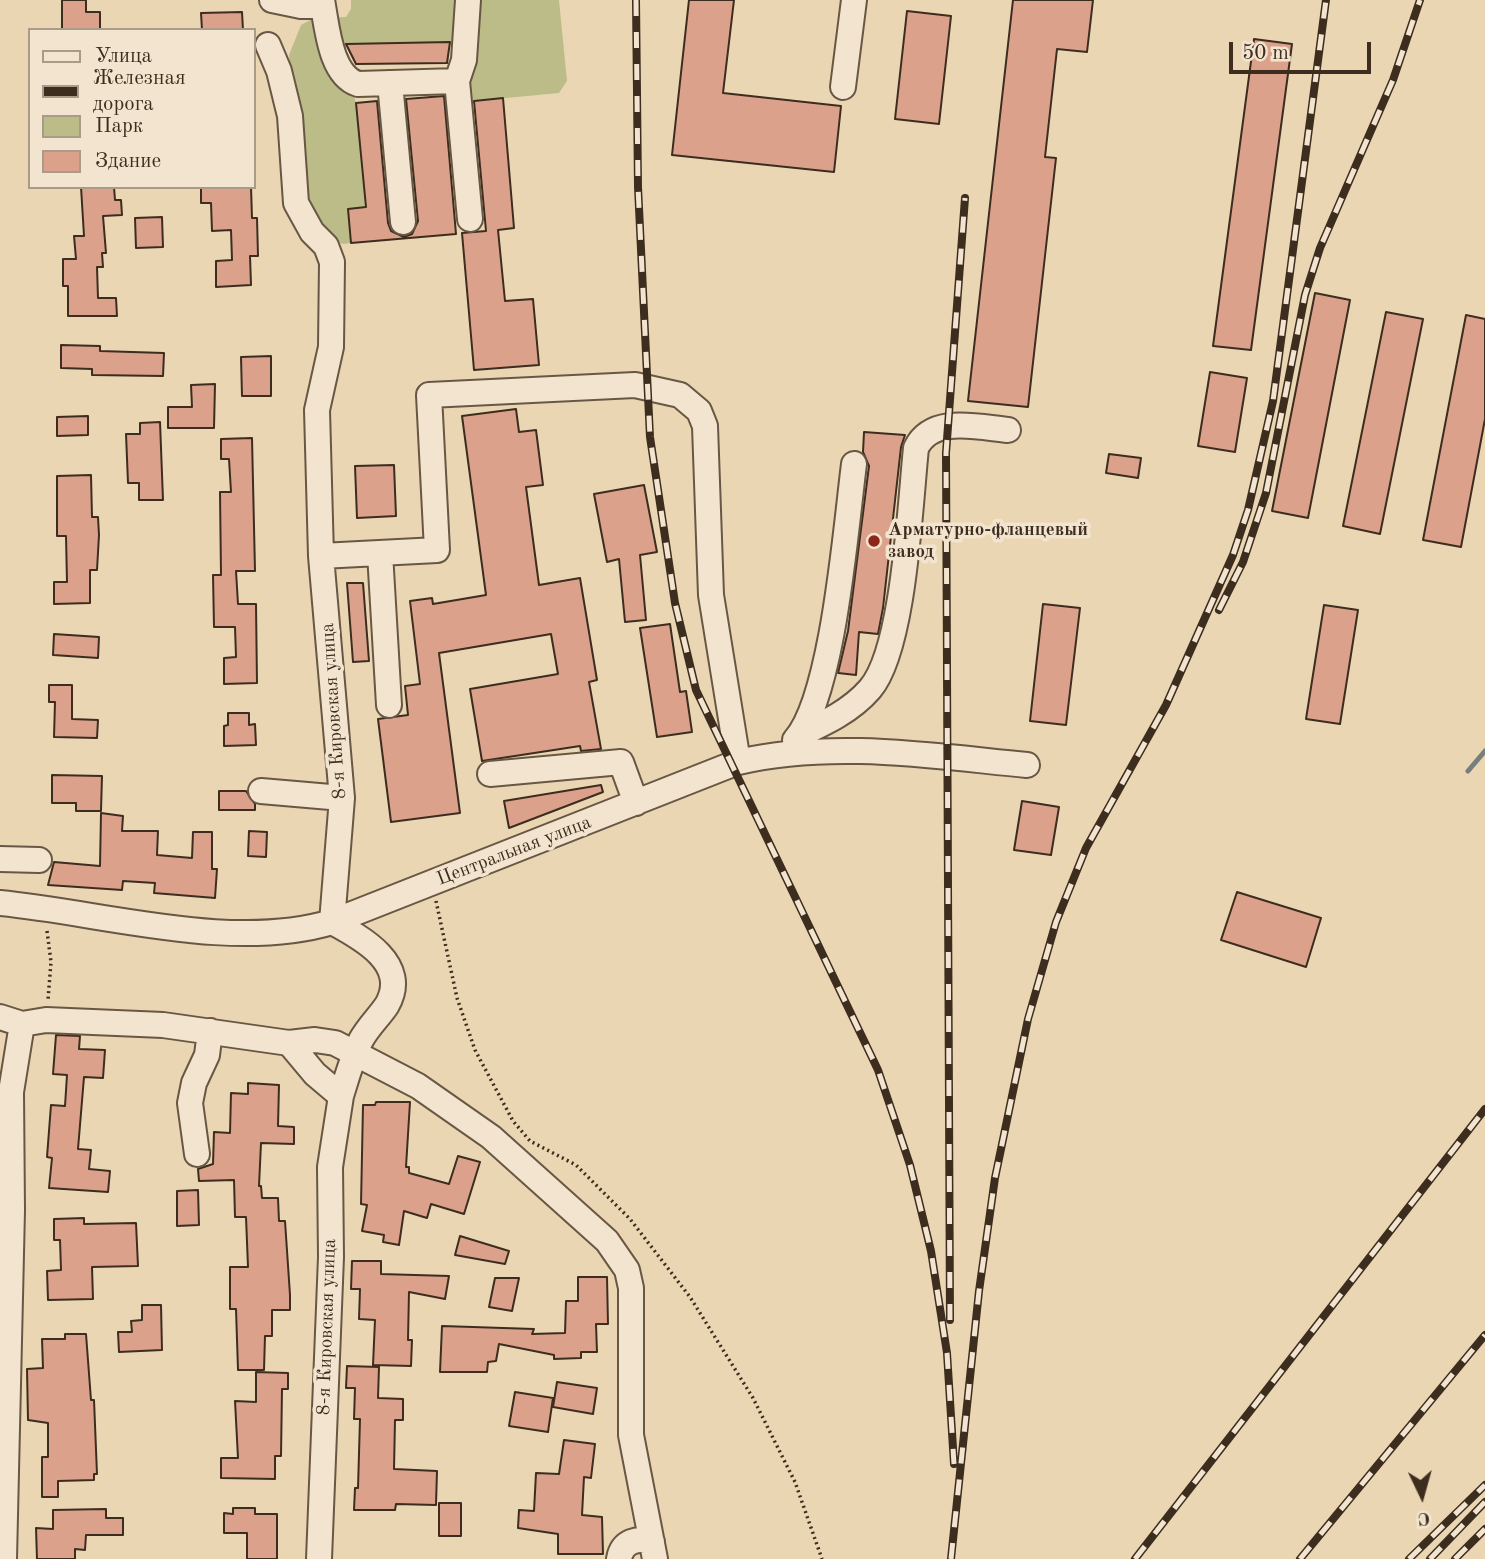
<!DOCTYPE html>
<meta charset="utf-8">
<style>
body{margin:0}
#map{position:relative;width:1485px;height:1559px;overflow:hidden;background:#ebd6b4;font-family:"Old Standard TT",serif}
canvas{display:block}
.legend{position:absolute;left:28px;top:28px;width:228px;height:161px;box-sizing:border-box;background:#f2e4ce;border:2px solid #a99b88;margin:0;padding:9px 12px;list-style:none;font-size:21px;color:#3c2d1f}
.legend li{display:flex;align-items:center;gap:14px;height:35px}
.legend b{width:35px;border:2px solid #a99b88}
.north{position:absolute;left:1387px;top:1461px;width:70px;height:70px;-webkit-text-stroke:5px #f2e4ce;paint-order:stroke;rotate:175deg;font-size:19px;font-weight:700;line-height:28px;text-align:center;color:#3c2d1f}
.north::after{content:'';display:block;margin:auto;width:24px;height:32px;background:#3c2d1f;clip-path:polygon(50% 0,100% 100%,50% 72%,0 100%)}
.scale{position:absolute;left:1229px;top:42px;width:142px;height:32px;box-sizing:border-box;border:4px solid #3c2d1f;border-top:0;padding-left:9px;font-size:21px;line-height:24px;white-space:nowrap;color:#3c2d1f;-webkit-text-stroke:5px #f2e4ce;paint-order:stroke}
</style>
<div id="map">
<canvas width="1485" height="1559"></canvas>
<ul class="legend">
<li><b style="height:9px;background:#f2e4ce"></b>Улица</li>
<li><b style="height:9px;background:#3c2d1f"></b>Железная дорога</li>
<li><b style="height:19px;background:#bcbc89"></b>Парк</li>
<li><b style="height:19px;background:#dca18a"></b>Здание</li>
</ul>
<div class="north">С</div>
<div class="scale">50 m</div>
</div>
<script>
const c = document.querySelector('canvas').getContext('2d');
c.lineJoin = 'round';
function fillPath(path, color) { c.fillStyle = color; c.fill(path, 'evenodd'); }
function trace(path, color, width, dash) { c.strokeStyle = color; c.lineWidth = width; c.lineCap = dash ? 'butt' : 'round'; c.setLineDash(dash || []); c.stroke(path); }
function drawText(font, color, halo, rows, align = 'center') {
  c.font = font + ' "Old Standard TT",serif'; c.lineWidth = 7; c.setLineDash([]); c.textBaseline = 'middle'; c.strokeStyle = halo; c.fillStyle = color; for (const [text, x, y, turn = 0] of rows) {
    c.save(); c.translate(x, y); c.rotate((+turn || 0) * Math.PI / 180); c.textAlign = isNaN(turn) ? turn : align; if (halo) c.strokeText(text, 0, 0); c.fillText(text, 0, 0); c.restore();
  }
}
fillPath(new Path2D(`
 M351,0H559L567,81L559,93L474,101L461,87L453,42L346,44V65L356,103L366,207L348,209L351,243L343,244L324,236L300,192L289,55L301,25L314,18L346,17L351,9Z`), '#bcbc89');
trace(new Path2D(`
 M1468,771L1485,751`), '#777f7b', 5);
const building = new Path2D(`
 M62,0H86V12H100V30H62Z
 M689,0H734L723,93L841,106L834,172L672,155Z
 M1013,0H1093L1087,52L1057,49L1045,157L1056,158L1028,407L968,401Z
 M907,11L951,16L939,124L895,119Z
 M242,12L243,30H202L201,13Z
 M1254,39L1292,44L1251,350L1213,346Z
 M450,42L447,63L356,64L346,44Z
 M444,96L456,234L351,243L348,209L366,207L356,103L377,101L388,223L391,231L404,237L412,234L418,221L406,99Z
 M503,98L514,228L498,230L505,301L533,299L539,365L474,370L462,233L486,231L474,101Z
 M81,187H114L115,200H121L122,215L103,216L106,253H102L103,267H97L98,298H116L117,316H68V286H63V259H76L74,236H84Z
 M201,187H251L252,218H257L258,256H250L251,285L216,287V261L232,260L231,230L212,231L211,203H201Z
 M162,217L163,247L136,248L135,218Z
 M1315,293L1350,300L1308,518L1272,511Z
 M1386,312L1423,319L1380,534L1343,526Z
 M1466,315L1485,319V419L1461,547L1423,540Z
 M61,345L100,346V351L164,353L163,376L92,375V369L61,368Z
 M271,356V396H242L241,357Z
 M1210,372L1247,378L1235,452L1198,446Z
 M215,384L214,428H168V407H192L191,385Z
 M516,409L519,432L536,430L543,485L526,487L539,585L580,578L597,680L589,682L601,749L581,751L580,746L482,761L470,689L558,674L551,634L439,653L460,813L391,822L378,719L408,715L405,686L420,684L410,601L432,598L433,604L486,595L462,416Z
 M88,416V435L57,436V417Z
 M160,422L163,500H139V483H128L126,434H140V423Z
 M864,432L905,435L901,447L883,608L878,634L859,632L856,675L838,673L848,631L869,466L863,452Z
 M252,438L255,571H236L238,604H256L257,683L224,684V658L236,657L235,627H214L213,575H221L220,492H231L229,459H221V439Z
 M1109,454L1141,458L1138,478L1106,473Z
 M394,465L396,516L357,518L355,466Z
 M91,475L92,517H98L99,535L97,570H90V603L54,604V582H67L66,536H57V476Z
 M644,485L657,552L640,555L646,620L625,622L619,559L607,562L594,494Z
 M347,583H363L369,661L353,662Z
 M1043,604L1080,608L1066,725L1030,721Z
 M1324,605L1358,610L1340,724L1306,719Z
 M670,624L680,692L686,691L692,732L657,737L640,628Z
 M54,634L99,637L98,658L53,655Z
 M49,685H72V719L98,720L97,738L54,737L55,702H49Z
 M228,713H249V725L255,724L256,745L224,746V726L228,725Z
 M52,775L102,776L101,811H76V803H52Z
 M601,785L603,792L509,828L504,801Z
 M219,791H246L255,804V810H219Z
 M1022,801L1059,807L1051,855L1014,850Z
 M101,813L123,816L122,831H158L157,855L192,858L193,832H212V869H217L215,898L154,893L155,883L123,881L122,890L48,885L54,862L100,866Z
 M249,831L267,832L266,857L248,856Z
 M1237,892L1321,918L1306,967L1221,940Z
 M56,1035L80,1036L79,1049L105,1050L103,1078L84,1077L78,1149L91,1150L89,1169L110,1171L108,1192L49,1188L52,1158L47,1157L51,1105L65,1106L67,1075L53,1074Z
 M248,1083L279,1085L278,1126L294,1127V1144L261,1143L259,1186H261L262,1198H278L279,1221H285L290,1295V1310H272V1336H265L264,1370H238L236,1309H230V1267H248L246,1217H235L234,1180L199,1181L198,1169L213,1164L214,1132L230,1133L231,1093L248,1094Z
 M376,1102H410L406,1167H409V1173L449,1184L458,1156L480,1162L464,1214L431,1204L427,1218L404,1211L399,1245L383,1242L384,1235L362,1231L367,1205L361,1204L363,1105H375Z
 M198,1190L199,1225L177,1226V1191Z
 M84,1218V1224L136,1223L138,1266L92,1267L93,1299L48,1300L47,1271L61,1270L60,1240H54V1219Z
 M460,1236L509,1251L505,1264L455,1255Z
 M352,1261H381V1274L449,1276L445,1299L409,1292L408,1340H412L411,1366L373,1365L375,1320L359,1319L360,1289H351Z
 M578,1277H607L608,1324H596L597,1352H581V1358L554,1359V1355L499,1344L496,1361L488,1362L487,1372H440L442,1326L534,1329L532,1334L565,1333L566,1301H578Z
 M495,1278H519L512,1311L489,1307Z
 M142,1305H161L162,1350L119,1352L118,1332H132L131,1321L142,1320Z
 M65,1334H86L91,1400H94L97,1474H94V1480L58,1481V1497H42V1457H48V1423L28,1420L27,1369L43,1368L42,1339H65Z
 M347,1366L379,1367L378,1398L403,1399V1420H395L394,1469L437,1471L436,1505L396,1504L395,1510H354L355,1488H358L360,1419H354L355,1388H346Z
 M256,1372L288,1373V1389H282L281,1456H275V1479L221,1478V1458H238L235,1401L256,1402Z
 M557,1382L597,1388L593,1414L553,1407Z
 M515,1392L553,1398L548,1432L509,1426Z
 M564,1440L595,1444L591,1478L584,1477L582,1515L602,1517L603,1554H558V1534L518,1528L519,1510L534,1511L536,1473L559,1474Z
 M439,1503H461V1536H439Z
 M233,1508H255V1514H277V1559H247V1533H224V1513L233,1514Z
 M106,1509V1518H123V1535H86L85,1550L75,1549V1559H37L36,1528L53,1529V1510Z`);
fillPath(building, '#dca18a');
trace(building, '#3c2d1f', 2);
const minor = new Path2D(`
 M272,0L301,6H323
 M322,0C327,26 330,75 358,84L457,81L470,219
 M268,45L279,71L290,116L296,203L312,232L326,246L332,262L331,347L317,410L321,556L342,798L332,922C362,938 410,964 387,1005C379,1017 368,1027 361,1040C352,1058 347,1077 341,1096
 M457,81L464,60L468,0
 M390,83L403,222
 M843,87L854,0
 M380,553L389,705
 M321,556L437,550L429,395L635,385L680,395L699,411L705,426L711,595L738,762
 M799,735C825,723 851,711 870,689C904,650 910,505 916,448C932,415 977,427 1008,430
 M795,740C833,697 846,526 854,464
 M490,774L621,762L636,803
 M261,791L342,798
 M0,859L39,860
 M0,903C104,913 231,952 332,922L738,762C832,740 932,756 1027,765
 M0,1017L22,1024L46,1020L163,1025L289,1043L315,1040L335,1043L418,1086L491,1137L607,1241L627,1270L631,1288V1435L655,1559
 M289,1043L315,1074L341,1096L330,1167L331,1257L319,1559
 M197,1154L190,1103L194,1083L207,1055L210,1031
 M4,1559L12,1210L11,1092L22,1024
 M619,1559C622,1541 638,1537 652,1542`);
trace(minor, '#685744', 28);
trace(new Path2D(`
 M436,901L457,998L475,1050L513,1121L530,1141L576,1165L630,1219L690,1297L753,1398L795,1482L822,1559
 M47,931L51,962L48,1000`), '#3c2d1f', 3.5, [2, 3.5]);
trace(minor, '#f2e4ce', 24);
const rail = new Path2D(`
 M636,0L638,187L650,437L675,603L696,690L878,1070L910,1165L931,1251L947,1353L954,1464
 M1219,610L1243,562L1266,493L1305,295L1320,248L1393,80L1420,0
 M950,1320L946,453L965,198
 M951,1559L979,1291L995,1178L1028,1019L1056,922L1086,848L1166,705L1233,555L1248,510L1273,401L1326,0
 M1135,1559L1485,1109
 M1300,1559L1485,1335
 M1409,1559L1485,1485
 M1430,1559L1485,1502
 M1455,1559L1485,1529`);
trace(rail, '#3c2d1f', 8);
trace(rail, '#f2e4ce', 5, [16]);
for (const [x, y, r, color] of [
 [874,541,7,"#8f2418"]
]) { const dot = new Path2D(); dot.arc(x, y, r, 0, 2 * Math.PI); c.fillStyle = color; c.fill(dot); trace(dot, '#f2e4ce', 2.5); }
drawText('bold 19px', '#3c2d1f', '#f2e4ce', [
 ["Арматурно-фланцевый",888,530],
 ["завод",888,552]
], 'left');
drawText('19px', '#3c2d1f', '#f2e4ce', [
 ["8-я Кировская улица",334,711,-94],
 ["Центральная улица",514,851,-21],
 ["8-я Кировская улица",327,1327,-88]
]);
</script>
